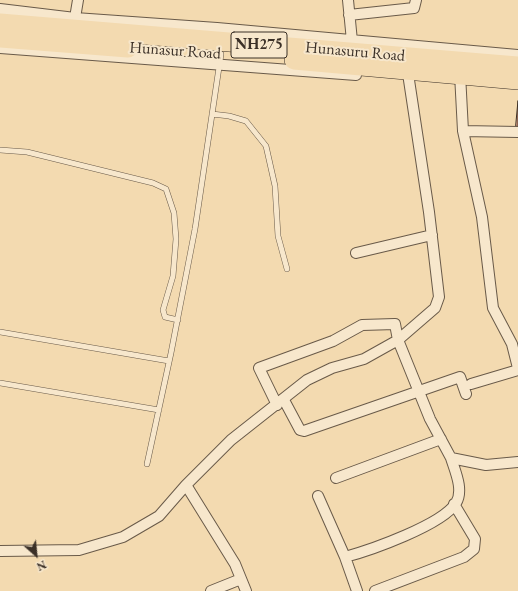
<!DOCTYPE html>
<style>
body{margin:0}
#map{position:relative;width:518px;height:591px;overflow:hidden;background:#f3dab0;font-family:"EB Garamond",serif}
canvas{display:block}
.north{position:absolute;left:16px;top:535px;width:40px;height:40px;-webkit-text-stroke:3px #f7e7cc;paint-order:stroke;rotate:153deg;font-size:11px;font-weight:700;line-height:16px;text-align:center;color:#3b3027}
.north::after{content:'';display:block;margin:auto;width:14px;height:18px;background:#3b3027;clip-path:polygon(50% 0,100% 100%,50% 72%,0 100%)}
</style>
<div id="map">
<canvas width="518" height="591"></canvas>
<div class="north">N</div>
</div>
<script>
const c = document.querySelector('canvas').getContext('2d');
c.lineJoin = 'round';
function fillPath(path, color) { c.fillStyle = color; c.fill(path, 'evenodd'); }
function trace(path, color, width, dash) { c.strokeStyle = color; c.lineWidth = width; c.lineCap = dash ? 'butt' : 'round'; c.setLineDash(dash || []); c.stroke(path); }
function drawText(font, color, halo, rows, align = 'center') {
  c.font = font + ' "EB Garamond",serif'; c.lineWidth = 4; c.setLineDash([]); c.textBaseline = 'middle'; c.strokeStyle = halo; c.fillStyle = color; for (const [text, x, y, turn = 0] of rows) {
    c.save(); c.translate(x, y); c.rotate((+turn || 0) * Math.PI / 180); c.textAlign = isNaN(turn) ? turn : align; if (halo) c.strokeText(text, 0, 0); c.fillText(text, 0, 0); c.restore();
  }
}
const building = new Path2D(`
 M518,101V127L516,126Z`);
fillPath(building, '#dc9980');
trace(building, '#3b3027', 1);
const lane = new Path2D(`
 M212,114L229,116L246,121L266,146L275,186L278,236L287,269
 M0,150L27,152L153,183L166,189L174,213L176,239L173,276L163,310L165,317L178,320
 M0,332L169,361
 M0,383L159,410
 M147,464L171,353L195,229L221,54`);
const street = new Path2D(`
 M348,0L352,41
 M0,9L75,18L217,28L518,55
 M349,15L414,8L416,0
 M74,24L78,0
 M0,48L356,75
 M407,67L429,212L439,297L435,308L398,340L430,419L451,458L486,465L518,462
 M460,74L463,131L482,217L493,308L512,344L518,368
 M463,131L518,132
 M356,253L432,235
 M471,384L518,370
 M284,400L300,430L304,431L460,377L466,394
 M336,478L441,439
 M186,485L235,564L246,591
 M318,496L345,557
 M0,551L79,550L123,537L159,516L186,485L231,440L307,380L332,368L364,359L398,340L395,324L362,325L333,341L259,368L277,405
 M211,591L241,579
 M357,591L345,557C371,550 442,525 456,503C464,490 455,471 451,458
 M375,591L464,557L474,549L475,539L454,504`);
const highway = new Path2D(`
 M0,23L518,66
 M0,38L128,48
 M294,60L518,80`);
trace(lane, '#695a49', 6);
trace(street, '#695a49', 12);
trace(highway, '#3b3027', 20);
trace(lane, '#f7e7cc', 5);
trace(street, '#f7e7cc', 10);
trace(highway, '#f3dab0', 19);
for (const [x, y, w] of [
 [259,45,56]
]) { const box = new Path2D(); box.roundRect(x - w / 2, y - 13, w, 26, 3); c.fillStyle = '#f7e7cc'; c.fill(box); trace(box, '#3b3027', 1); }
drawText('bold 15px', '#3b3027', null, [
 ["NH275",259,45]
]);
drawText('16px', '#3b3027', '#f7e7cc', [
 ["Hunasur Road",175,51,4],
 ["Hunasuru Road",355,52,5]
]);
</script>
